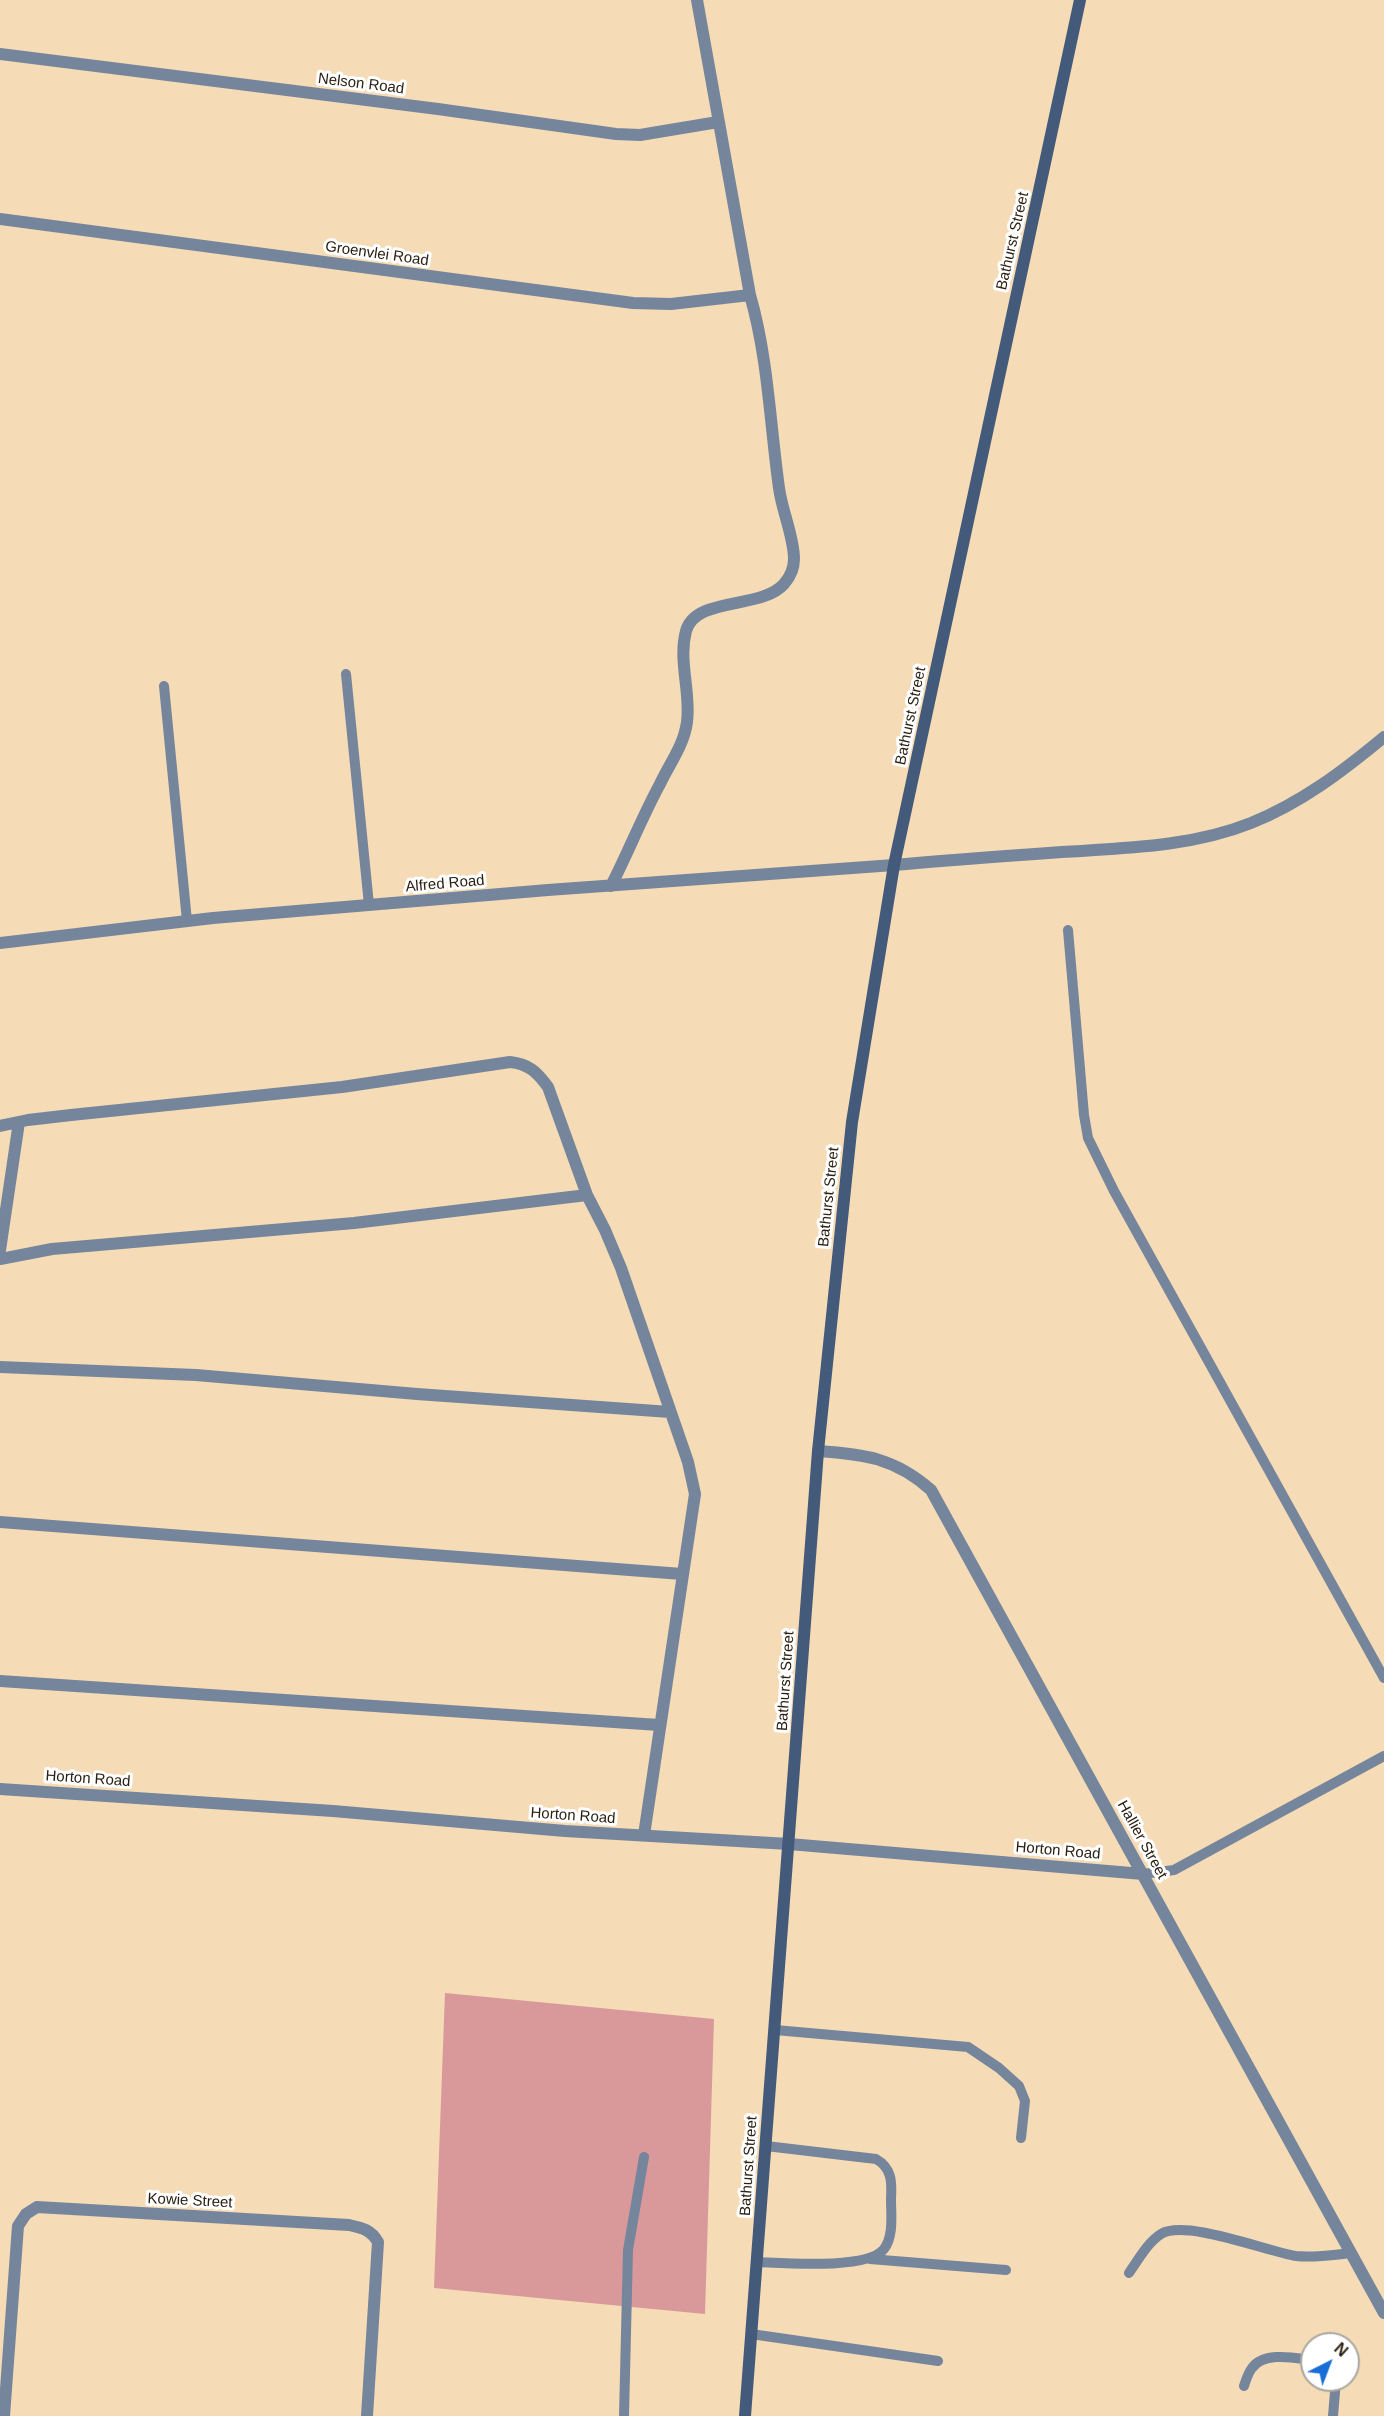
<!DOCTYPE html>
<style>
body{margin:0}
#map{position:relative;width:1384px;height:2416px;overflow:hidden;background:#f5dbb6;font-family:Arial,sans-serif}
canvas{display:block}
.north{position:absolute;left:1300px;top:2332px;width:60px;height:60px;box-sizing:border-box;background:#fff;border:2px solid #aaa6a1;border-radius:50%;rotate:42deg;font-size:16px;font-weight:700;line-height:24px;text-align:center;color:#2b2113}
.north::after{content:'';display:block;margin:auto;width:21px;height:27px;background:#176ed7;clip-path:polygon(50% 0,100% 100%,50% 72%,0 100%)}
</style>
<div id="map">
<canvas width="1384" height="2416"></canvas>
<div class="north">N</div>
</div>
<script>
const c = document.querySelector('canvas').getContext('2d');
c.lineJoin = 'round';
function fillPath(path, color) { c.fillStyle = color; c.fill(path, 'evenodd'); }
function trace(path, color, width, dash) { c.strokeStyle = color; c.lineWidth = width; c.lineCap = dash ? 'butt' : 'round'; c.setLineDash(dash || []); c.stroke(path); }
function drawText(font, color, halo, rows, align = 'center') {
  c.font = font + ' Arial,sans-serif'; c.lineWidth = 6; c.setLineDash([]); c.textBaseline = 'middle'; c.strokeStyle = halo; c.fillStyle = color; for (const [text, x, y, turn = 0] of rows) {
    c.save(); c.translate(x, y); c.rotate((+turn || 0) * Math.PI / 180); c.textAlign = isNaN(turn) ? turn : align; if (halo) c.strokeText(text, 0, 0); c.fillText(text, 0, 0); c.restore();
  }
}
fillPath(new Path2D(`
 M445,1993L714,2019L705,2314L434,2288Z`), '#d9999b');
trace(new Path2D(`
 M346,674L369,905
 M164,686L187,921
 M1068,930L1084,1115L1088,1138L1114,1191L1384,1678
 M1143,1874L1174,1870L1384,1756
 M775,2030L968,2047L999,2068L1019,2086L1025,2101L1021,2138
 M870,2259L1006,2270
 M757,2262C783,2263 868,2270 884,2249C894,2236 891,2215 891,2199C892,2182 892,2168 876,2159L766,2146
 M1129,2273C1138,2260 1148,2242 1161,2234C1185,2219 1266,2251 1296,2256C1314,2258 1332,2255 1351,2253
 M751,2334L938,2361
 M1244,2386C1246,2380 1248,2373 1252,2368C1264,2351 1295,2358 1312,2360
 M624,2416L628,2250L644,2157
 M1333,2416L1336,2380`), '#75859c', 10);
trace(new Path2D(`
 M0,54L438,109L616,134L640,135L718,122
 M0,219L633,303L671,304L750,295
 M611,886C628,853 642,817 660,784C670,763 684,745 687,722C691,692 678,661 686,631C696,596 761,610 784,584C790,577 794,568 794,559C794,537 782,511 779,488C770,424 768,357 750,295L697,0
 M0,943L213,918L548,890L894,865
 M0,1126L28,1120L71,1115L342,1087L510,1062C529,1064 537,1072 548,1087L587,1195L605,1230L621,1268L688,1462L695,1494L644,1835
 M0,1250L19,1122
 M0,1259L52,1249L354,1223L587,1195
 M0,1367L196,1375L417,1394L670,1412
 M818,1451C864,1454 895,1458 931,1490L1384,2313
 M0,1522L682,1574
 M0,1681L659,1725
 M0,1789L333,1811L565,1831L789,1844L1143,1874
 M4,2416L18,2226L26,2214L37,2207L349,2225C363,2228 371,2230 378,2242L367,2416`), '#75859c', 12);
trace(new Path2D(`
 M894,865C950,860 1006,856 1062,852C1125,848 1191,847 1251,823C1301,803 1343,771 1384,737`), '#75859c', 12);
trace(new Path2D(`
 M745,2416L818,1451L852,1122L894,865L1080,0`), '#435a7a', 12);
drawText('15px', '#2b2113', '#fff', [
 ["Nelson Road",361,84,7],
 ["Bathurst Street",1013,241,-77],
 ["Groenvlei Road",377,254,8],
 ["Bathurst Street",911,716,-78],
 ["Alfred Road",445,884,-5],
 ["Bathurst Street",829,1197,-84],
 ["Bathurst Street",786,1681,-86],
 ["Horton Road",88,1779,4],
 ["Horton Road",573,1816,4],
 ["Hallier Street",1142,1840,61],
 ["Horton Road",1058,1851,5],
 ["Bathurst Street",749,2166,-86],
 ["Kowie Street",190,2201,3]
]);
</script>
